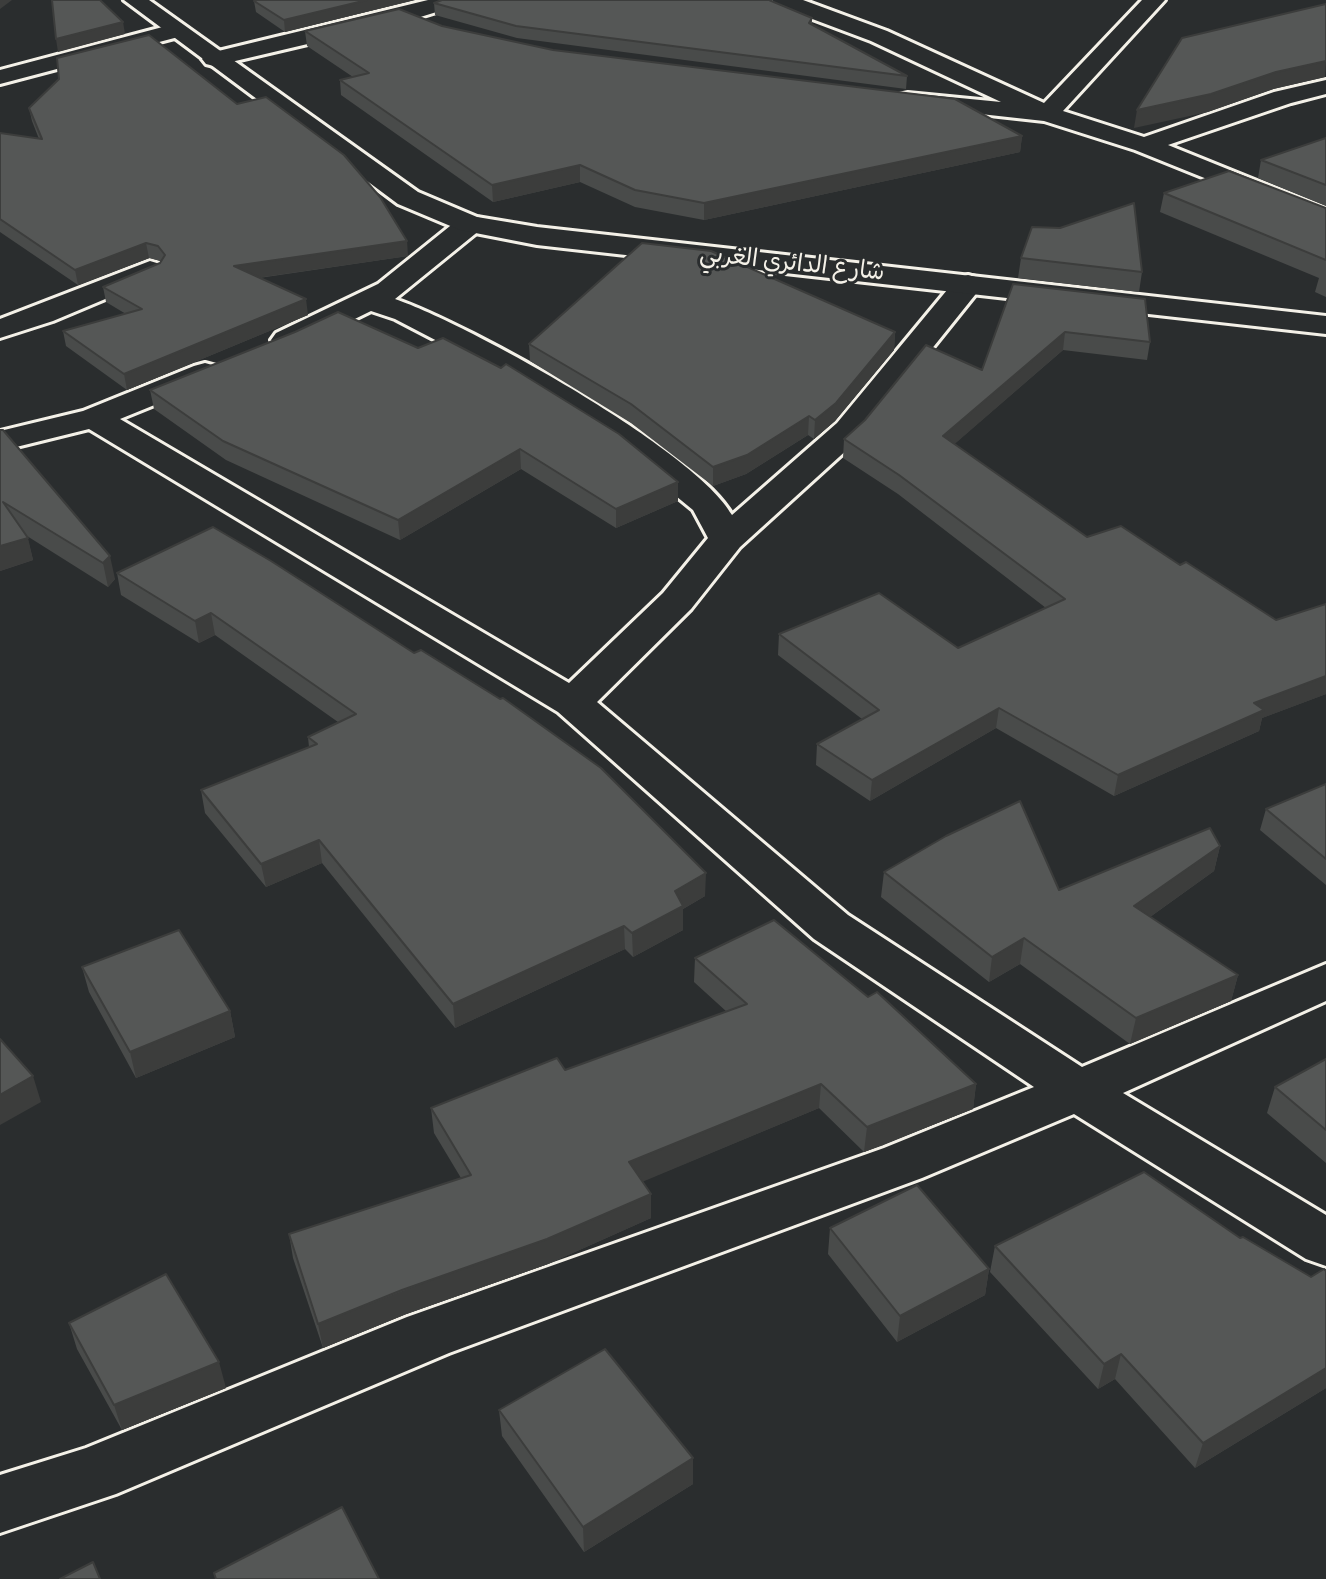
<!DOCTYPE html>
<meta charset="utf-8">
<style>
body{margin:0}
canvas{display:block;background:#2a2d2e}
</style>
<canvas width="1326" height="1579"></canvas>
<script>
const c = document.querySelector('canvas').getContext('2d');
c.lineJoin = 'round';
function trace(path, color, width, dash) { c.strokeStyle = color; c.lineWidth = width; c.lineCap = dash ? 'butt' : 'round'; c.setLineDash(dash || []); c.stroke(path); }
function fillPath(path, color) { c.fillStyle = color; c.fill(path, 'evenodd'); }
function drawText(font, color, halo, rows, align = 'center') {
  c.font = font + ' Itim,"Playpen Sans Arabic",sans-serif'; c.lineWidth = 6; c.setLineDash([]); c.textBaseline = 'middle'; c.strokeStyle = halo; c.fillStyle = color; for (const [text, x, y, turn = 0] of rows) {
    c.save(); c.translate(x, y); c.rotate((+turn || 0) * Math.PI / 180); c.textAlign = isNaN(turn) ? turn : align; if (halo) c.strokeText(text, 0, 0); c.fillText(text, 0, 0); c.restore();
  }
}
const minor = new Path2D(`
 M428,0H462L459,5L414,19L214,66L206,64L202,59L206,54Z
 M772,0H803L887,31L1044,103L1142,0H1165L1063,111L1144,137L1274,92L1326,80V94L1291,103L1168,145L1326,209V227L1135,150L1044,121L899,105L896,100L899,95L908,93L1001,102L871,41L775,5Z
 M174,24L182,26L185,31L182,36L0,84V70Z
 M470,216L480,218L484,224L480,230L395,299C468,324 697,451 732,515L837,423L957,278L968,275L979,278L983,284L979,290L861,437L740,547L691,609L597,702L848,915L1082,1067L1326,964V1001L1123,1093L1326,1215V1266L1306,1259L1074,1114L922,1178L449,1353L116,1494L0,1533V1475L86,1448L407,1317L884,1148L1034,1087L814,939L558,712L89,429L0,451V431L83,411L194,366L205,363L216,366L221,373L216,380L120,419L569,683L663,593L708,538L693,510L621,451L491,369L395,319L371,311L298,347L287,349L276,347L271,340L276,333L378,284L460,218Z
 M150,261L160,264L165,270L160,276L53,321L0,338V319Z`);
const tertiary = new Path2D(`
 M124,0H149L418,192L477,217L537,227L1326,316V334L537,245L460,230L398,204Z`);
trace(minor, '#f4f1e8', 6);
trace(tertiary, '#f4f1e8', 6);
fillPath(minor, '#2a2d2e');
fillPath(tertiary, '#2a2d2e');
fillPath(new Path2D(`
 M414,0L285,32L256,12L254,1Z
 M441,2L812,18V25L907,76L906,89L517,38L435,15L434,3Z
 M442,26L553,50L1022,136L1020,152L704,220L635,207L580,182L493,202L341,95L340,80L353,77L307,46L305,31Z
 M29,108L408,256L259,278L308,315L127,390L66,346L63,331L126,314L106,302L103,287L160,263L161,261L149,258L78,285L0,232V133L39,139L32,121Z
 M1326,138V206L1258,178L1261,160Z
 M1164,193L1326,208V297L1315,292L1319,278L1160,212Z
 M1021,258L1142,272L1139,292L1018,278Z
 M1013,284L1150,342L1147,360L1063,350L954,444L1087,537L1180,565L1276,620L1326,604V694L1262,718L1259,731L1114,796L996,728L870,801L816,765L817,744L862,719L778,655L779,634L958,648L1046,608L898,494L843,458L844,439L982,370Z
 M295,332L678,482V501L616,528L521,469L400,540L226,460L154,409L150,390Z
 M895,332L894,350L835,421L814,439L808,435L746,474L713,486L631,423L530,361L529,344Z
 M0,430L115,579L108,587L27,536L33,560L0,571Z
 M213,527L705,896L683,909V930L633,957L625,949L455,1028L322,863L266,887L205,813L201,790L309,747L308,737L338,722L215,635L199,643L121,595L117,573Z
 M1326,784V885L1260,830L1266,809Z
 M1220,846L1214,871L1150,917L1238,975L1231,1001L1130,1044L1020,964L989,982L881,897L884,872L1059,890Z
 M695,958L868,997L976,1084L973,1109L864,1152L819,1108L643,1181L651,1218L548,1264L406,1314L323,1348L293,1258L289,1234L461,1178L434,1133L431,1108L565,1070L727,1012L694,982Z
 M82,967L230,1011L235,1037L136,1078L89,992Z
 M1326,1059V1163L1267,1113L1275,1087Z
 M830,1228L989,1269L985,1295L897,1342L828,1254Z
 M1240,1238L1311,1277L1326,1271V1388L1195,1468L1115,1379L1098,1389L990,1272L995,1246Z
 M69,1323L226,1388L122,1430L77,1349Z
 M499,1410L693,1484L584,1552L502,1436Z`), '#494b4a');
fillPath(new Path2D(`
 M0,0H12L0,9Z
 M367,0H414L285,32L284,20Z
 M123,22L125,34L58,52L56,39Z
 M1326,61L1325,77L1273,89L1208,112L1134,128L1137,110L1276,72Z
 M1022,136L1020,152L704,220V203Z
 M580,165V182L493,202L492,185Z
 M407,241L408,256L236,281L234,266Z
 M146,243L149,258L78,285L75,270Z
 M306,299L308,315L127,390L124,374Z
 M895,332L894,350L835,421L814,439L815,420Z
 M1065,332L1063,350L942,455L943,436Z
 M809,416L808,435L746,474L713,486V467Z
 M520,449L521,469L400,540L398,520Z
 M678,482V501L616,528V509Z
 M28,538L33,560L0,571V546Z
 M110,556L115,579L108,587L103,563Z
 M211,613L215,635L199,643L195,621Z
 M1326,676V694L1262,718L1259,731L1114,796L1118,775L1254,703Z
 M999,708L996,728L870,801L872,780Z
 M319,840L322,863L266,887L261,864Z
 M1220,846L1214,871L1129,932L1134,906Z
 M706,873L705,896L683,909V930L633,957L632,933L675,891Z
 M624,926L625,949L455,1028L453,1004Z
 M1024,938L1020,964L989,982L992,957Z
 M1238,975L1231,1001L1130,1044L1136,1018Z
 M230,1011L235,1037L136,1078L130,1052Z
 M33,1076L41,1102L0,1125V1095Z
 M821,1084L819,1108L630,1187L629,1162Z
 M976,1084L973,1109L864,1152L867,1127Z
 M651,1194V1218L548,1264L406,1314L323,1348L318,1324Z
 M989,1269L985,1295L897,1342L900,1316Z
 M1121,1354L1115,1379L1098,1389L1104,1364Z
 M219,1362L226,1388L122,1430L114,1405Z
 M1326,1368V1388L1195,1468L1203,1443Z
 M693,1458V1484L584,1552L583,1527Z`), '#3c3d3c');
const building = new Path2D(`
 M52,0H100L123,22L56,39Z
 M257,0H367L284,20L254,1Z
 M442,0H769L812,18L809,23L907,76L516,26L434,3Z
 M1326,4V61L1276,72L1211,94L1137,110L1182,38Z
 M399,9L442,26L553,50L955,99L1022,136L704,203L635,190L580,165L492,185L340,80L369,73L305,31Z
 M149,35L237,104L266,97L344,155L380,197L407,241L234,266L306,299L124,374L63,331L142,309L103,287L160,263L165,255L158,246L146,243L75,270L0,219V133L42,139L29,108L59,79L57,58Z
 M1326,138V185L1261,160Z
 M1229,171L1326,208V260L1164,193Z
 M1134,203L1142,272L1021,258L1032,227L1060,228Z
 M642,243L711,251L895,332L836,403L815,420L809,416L747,455L713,467L631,404L529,344Z
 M1013,284L1145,299L1150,342L1065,332L943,436L1087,537L1121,526L1180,565L1186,562L1276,620L1326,604V676L1254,703L1264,710L1118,775L999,708L872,780L817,744L879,710L779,634L879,593L958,648L1065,599L899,475L844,439L865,420L926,345L982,370Z
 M338,312L418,348L443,338L501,368L506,364L619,434L678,482L616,509L520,449L398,520L223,441L150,390L295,332Z
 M0,430H3L110,556L103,563L3,502L28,538L0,546Z
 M213,527L271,561L414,653L421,650L500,699L503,698L601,768L706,873L675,891L683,906L632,933L624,926L453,1004L319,840L261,864L201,790L317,744L308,737L356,714L211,613L195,621L117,573Z
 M1326,784V859L1266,809Z
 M1020,801L1059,890L1210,828L1220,846L1134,906L1238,975L1136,1018L1024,938L992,957L884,872L946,836Z
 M774,920L868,997L877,992L976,1084L867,1127L821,1084L629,1162L651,1194L547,1239L402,1290L318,1324L289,1234L471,1175L431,1108L557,1058L565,1070L747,1004L695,958Z
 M179,930L230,1011L130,1052L82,967Z
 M0,1039L33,1076L0,1095Z
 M1326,1059V1130L1275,1087Z
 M1144,1172L1240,1238L1243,1237L1311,1277L1324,1269L1326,1271V1368L1203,1443L1121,1354L1104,1364L995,1246Z
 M917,1185L989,1269L900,1316L830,1228Z
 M166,1274L219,1362L114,1405L69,1323Z
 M605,1349L693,1458L583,1527L499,1410Z
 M342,1507L379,1579H216L214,1573Z
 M93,1562L100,1579H60Z`);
fillPath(building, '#555756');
trace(building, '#3c3d3c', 2);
drawText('24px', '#f4f1e8', '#2a2d2e', [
 ["شارع الدائري الغربي",792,264,6]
]);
</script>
